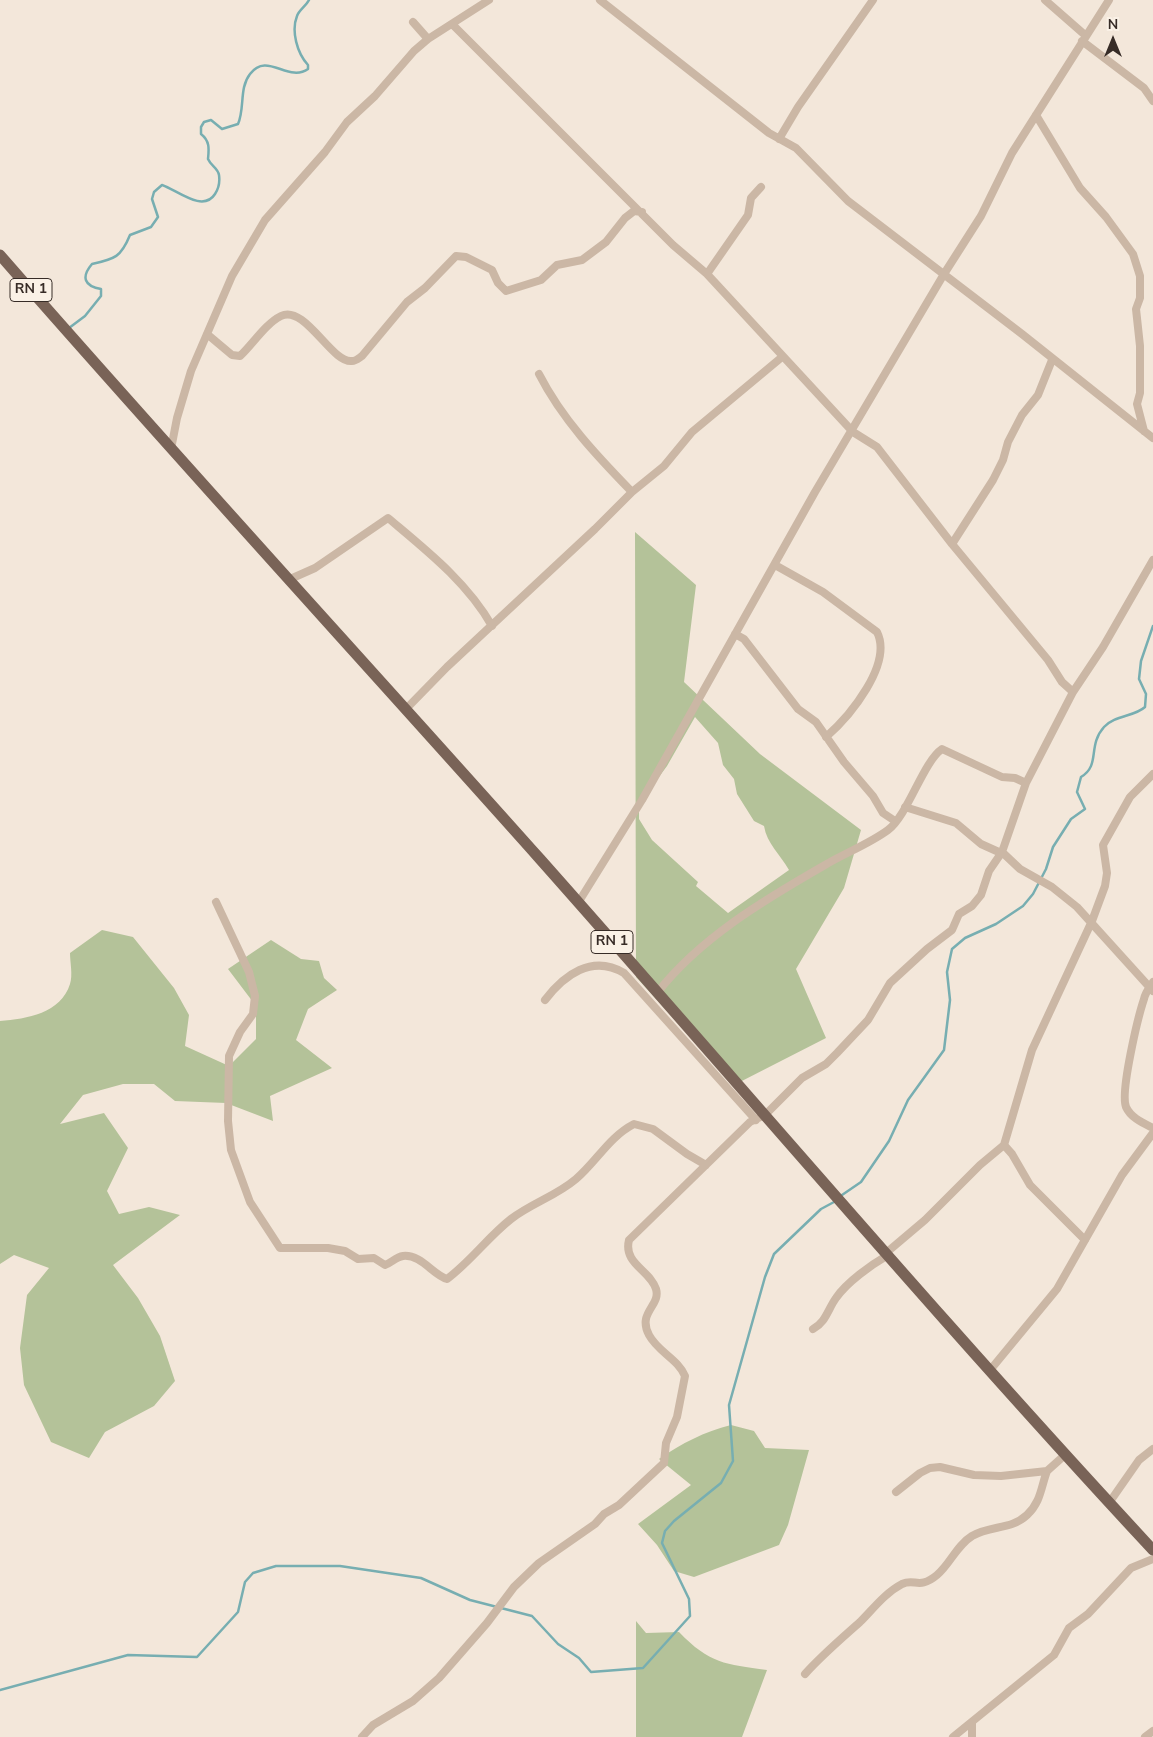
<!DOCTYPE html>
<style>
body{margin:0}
#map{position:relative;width:1153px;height:1737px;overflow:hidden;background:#f3e7da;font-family:"Nunito Sans",sans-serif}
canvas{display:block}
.north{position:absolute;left:1088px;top:15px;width:50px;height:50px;-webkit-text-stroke:4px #faf1e6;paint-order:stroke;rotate:0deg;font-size:14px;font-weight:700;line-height:20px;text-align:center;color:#372c27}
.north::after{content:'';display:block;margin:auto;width:18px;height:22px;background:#372c27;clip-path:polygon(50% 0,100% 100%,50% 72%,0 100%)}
</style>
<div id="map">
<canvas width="1153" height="1737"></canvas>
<div class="north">N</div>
</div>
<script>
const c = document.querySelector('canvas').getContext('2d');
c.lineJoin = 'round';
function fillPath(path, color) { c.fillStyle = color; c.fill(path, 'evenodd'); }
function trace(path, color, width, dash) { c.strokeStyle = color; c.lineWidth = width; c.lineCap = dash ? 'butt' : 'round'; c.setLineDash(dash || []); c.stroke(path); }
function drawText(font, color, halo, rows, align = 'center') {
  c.font = font + ' "Nunito Sans",sans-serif'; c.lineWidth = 5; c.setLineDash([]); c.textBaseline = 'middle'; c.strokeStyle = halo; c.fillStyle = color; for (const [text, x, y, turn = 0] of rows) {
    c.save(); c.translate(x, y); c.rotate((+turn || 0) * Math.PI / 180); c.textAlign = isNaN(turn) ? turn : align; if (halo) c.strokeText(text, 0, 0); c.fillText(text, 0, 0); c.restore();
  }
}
fillPath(new Path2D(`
 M635,532L696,585L684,682L760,754L861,830L844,888L796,969L826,1038L734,1085L636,977ZM695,717L718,743L723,765L734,779L737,794L754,821L764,826C767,844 780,854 789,870L728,913L696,886L698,882L652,840L639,819V804L667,766Z
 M102,930L133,937L174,988L189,1015L185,1046L229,1066L256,1039V1006L228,969L271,940L301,959L319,961L324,978L337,990L308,1009L296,1040L332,1068L270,1096L273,1121L226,1103L175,1101L154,1084H123L83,1095L60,1124L104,1113L128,1148L107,1191L119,1214L149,1207L180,1215L113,1265L138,1298L160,1336L175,1381L154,1406L105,1432L89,1458L51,1442L24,1385L20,1348L27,1295L49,1268L14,1255L0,1264V1021C27,1019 61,1013 70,984C73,975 70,962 70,953Z
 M731,1425L754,1431L765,1448L809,1450L788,1525L779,1545L694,1577L674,1571L657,1545L638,1524L691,1485L659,1459C682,1443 704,1432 731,1425Z
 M636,1621L646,1633L679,1632C710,1664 725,1664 767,1670L742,1737H636Z`), '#b4c299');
trace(new Path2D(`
 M69,328L85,316L101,296V289C84,286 81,277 92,264C115,259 121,257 130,235L151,227L158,217L152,199L154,192L162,185C177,190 203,213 215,194C219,188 220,182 219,175C218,168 211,166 208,159C209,149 210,141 201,134V127L204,122L211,120L222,129L238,124C245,108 239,88 250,74C267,51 288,83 308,69V65C297,53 291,31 297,16C299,10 306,6 309,0
 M842,1195L861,1182L889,1141L908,1100L944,1050L950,1000L947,972L952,949L965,938L996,924L1023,906L1033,894L1046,869L1053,847L1071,819L1085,809L1077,792L1081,777C1101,765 1087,746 1104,727C1115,715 1134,717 1145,707L1146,694L1139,679L1141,661L1153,626
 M0,1690L128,1655L197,1657L238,1612L245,1582L253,1573L276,1566H340L421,1578L470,1600L532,1616L558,1644L579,1658L591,1672L643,1668L690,1616L689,1599L662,1543L665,1531L674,1521L721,1483L733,1461L729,1405L765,1277L774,1254L821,1209L834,1202`), '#77aeb1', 2.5);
trace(new Path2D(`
 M600,0L769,133L796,148L848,201L1022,334L1153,438
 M1045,0L1085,35
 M413,22L428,39
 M453,25L673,245L707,274L853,432L877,447L952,544L1048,660L1062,682L1073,692
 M1082,41L1144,88L1153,101
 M1036,115L1080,188L1106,217L1133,254L1140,276V298L1136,309L1140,346V393L1137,404L1144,431
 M779,139L798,107L873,0
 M707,274L748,215L751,198L761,187
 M207,334L232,355L240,356C253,344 265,324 281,316C305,304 332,364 352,361C356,361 359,358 362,356L407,302L425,288L456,256L466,257L492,270L498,283L506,291L541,280L557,265L582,260L606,242L625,218L634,211L642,212
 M539,374C562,419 597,456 632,492
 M171,449L177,418L191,371L232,276L265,220L325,152L347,122L375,96L414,51L428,39L489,0
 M952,544L993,480L1003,460L1008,442L1022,415L1038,395L1052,360
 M775,565L823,592L877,632C893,664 850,716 826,737
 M288,580L315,568L388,518C426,550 467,582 492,626
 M735,634L744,639L798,709L816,722L844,762L873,796L883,813L895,821
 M405,710L447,667L595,529L632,492L664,466L692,432L782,357
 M905,807L956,823L981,844L1001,853
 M1002,852L1020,869L1052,887L1077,907L1153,991
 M216,902L249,972L255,996L253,1014L240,1032L229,1056L228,1121L231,1150L250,1202L280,1248H328L345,1251L358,1259L374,1258L385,1265C391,1263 396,1257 403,1256C421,1254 433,1275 447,1279C471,1261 488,1237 511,1219C532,1203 556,1196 576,1179C597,1161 609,1137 634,1124L653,1129L687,1154L706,1165
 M578,903L642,800L815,492L944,274L981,216L1012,153L1109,0
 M1153,982C1149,988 1145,993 1144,999C1138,1017 1120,1092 1126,1107C1131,1118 1143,1123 1153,1128
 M657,993C700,938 764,900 825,865C845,853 869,844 888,830C908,815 923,762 942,749L1002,777L1015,778L1026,783
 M545,1000C564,975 592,954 624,973L756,1120
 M1004,1145L1012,1154L1030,1185L1085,1240
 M886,1253L925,1220L980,1165L1004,1145L1032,1050L1092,921L1105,886L1107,873L1103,845L1130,797L1153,774
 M813,1329C826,1322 828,1309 836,1298C847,1282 871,1265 888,1255
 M991,1369L1057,1289L1122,1175L1153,1133
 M896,1492L920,1473L930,1468L940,1467L974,1475L1001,1476L1047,1471L1066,1454
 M1109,1503L1139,1460L1153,1449
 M805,1674C822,1655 841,1639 860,1622C873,1609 885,1593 902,1584C915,1578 919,1590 937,1575C951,1563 956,1546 972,1536C991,1525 1011,1530 1027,1515C1041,1502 1041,1487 1047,1471
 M972,1723V1737
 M362,1737L373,1725L413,1701L439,1678L487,1623L514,1587L539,1563L595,1524L604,1514L619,1505L664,1463L666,1443L677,1417L685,1376C678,1359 658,1352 649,1335C637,1312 661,1306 656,1289C650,1270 623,1264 629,1240L750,1122L765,1115L802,1078L826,1064L837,1053L868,1020L890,983L927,949L952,930L959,914L972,906L981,895L989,871L1002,852L1026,783L1073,692L1103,647L1153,560
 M953,1737L1054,1655L1069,1628L1088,1614L1131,1568L1153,1559
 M1145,1737L1153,1731`), '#cbb7a5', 8);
trace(new Path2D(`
 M0,255C177,458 360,657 540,859C744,1089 943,1324 1153,1550`), '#796357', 11);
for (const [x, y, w] of [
 [31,290,42],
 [612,942,42]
]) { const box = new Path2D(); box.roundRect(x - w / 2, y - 11.5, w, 23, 4); c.fillStyle = '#faf1e6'; c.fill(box); trace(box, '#372c27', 1); }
drawText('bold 14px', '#372c27', null, [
 ["RN 1",31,290],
 ["RN 1",612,942]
]);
</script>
